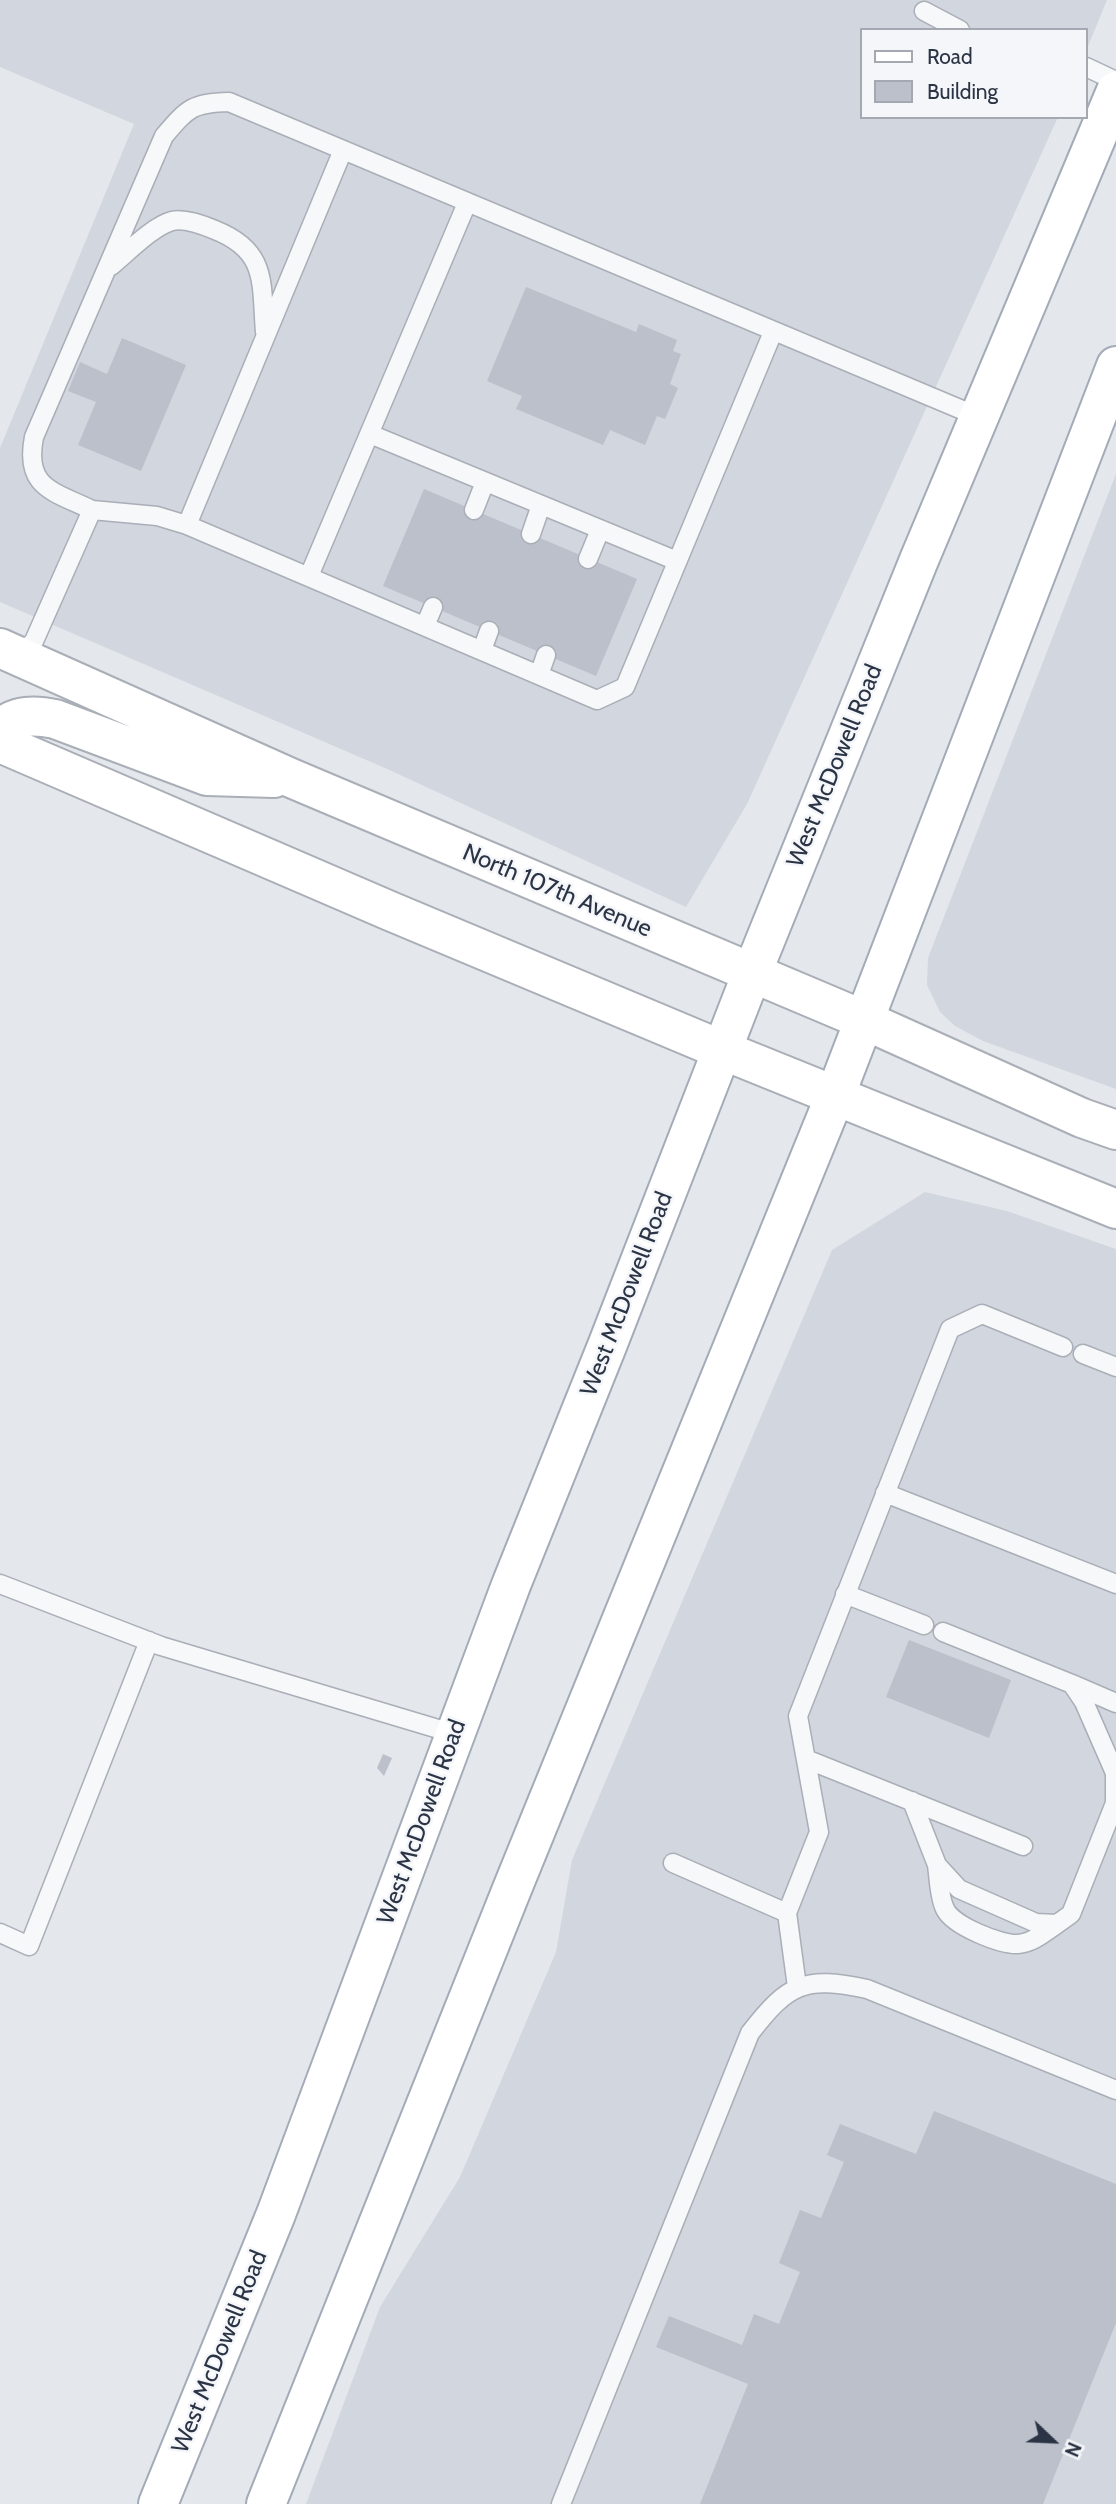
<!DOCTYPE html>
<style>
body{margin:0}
#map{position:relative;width:1116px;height:2504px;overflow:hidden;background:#e4e7ec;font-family:Cabin,sans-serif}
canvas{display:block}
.legend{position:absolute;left:860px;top:28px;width:228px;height:91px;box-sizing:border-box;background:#f4f6f9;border:2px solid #a4a8b1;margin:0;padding:9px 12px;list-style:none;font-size:21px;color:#2b3445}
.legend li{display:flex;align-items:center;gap:14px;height:35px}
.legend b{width:35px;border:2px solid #a4a8b1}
.north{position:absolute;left:1018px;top:2406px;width:70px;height:70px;-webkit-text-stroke:5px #f4f6f9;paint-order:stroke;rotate:113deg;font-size:19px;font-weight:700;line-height:28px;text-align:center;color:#2b3445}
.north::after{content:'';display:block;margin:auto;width:24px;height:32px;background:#2b3445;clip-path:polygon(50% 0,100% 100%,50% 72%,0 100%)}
</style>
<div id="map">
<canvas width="1116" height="2504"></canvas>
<ul class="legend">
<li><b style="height:9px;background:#fff"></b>Road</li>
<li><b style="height:19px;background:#bbc0ca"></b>Building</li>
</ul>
<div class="north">N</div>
</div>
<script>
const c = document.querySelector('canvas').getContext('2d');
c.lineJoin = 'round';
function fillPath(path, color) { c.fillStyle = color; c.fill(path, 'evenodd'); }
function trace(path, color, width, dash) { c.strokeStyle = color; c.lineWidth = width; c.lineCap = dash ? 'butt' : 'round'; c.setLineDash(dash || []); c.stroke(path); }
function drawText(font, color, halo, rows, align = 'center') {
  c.font = font + ' Cabin,sans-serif'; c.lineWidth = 5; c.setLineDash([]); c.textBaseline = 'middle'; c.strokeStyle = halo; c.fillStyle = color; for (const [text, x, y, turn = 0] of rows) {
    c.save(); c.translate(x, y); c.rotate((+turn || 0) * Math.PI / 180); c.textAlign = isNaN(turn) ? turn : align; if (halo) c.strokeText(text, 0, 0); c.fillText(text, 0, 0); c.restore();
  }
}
fillPath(new Path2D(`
 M0,0H1107L1086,51V30H862V117H1058L747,804L686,907L385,768L0,602V448L134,124L0,67Z
 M1116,474V1089L983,1041L955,1026L940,1012L927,985L928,958Z
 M925,1192L1007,1211L1116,1249V2504H306L380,2307L460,2177L556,1952L572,1860L832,1250Z`), '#d2d6de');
fillPath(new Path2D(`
 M526,287L636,332L639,324L677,340L673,351L681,354L670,384L678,388L665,419L657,416L645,445L610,430L603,445L516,409L522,396L487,381Z
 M122,338L186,365L141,471L78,445L96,402L68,391L80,362L107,374Z
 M424,489L637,579L596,676L383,586Z
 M909,1640L1011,1680L989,1738L886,1697Z
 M383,1754L392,1758L384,1776L377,1768Z
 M934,2111L1116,2184V2323L1043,2504H700L748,2384L656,2347L669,2316L742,2345L754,2314L779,2324L800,2272L779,2263L800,2210L821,2218L844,2162L827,2155L840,2124L916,2154Z`), '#bbc0ca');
const lane = new Path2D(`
 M924,11L960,30
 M1086,67L1116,81
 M111,266C127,253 153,226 172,221C185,218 203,225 215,230C268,251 261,283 265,332
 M370,434L677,561
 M92,510C53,491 24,488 34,437L164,136C188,108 192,103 229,102L979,417
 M474,510L485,482
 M187,525L343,150
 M531,534L541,505
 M588,559L600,530
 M309,576L467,203
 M425,626L433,607
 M482,650L489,631
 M19,657L34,641L92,510L157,516L187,525L597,700L625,687L773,332
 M539,675L546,655
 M1083,1354L1116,1367
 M885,1493L1116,1584
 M0,1584L161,1646L455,1734
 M845,1594L924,1625
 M1072,1684L1116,1703
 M806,1759L1023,1846
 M912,1801L937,1865L959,1889L1036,1923L1057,1924L1071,1914L1115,1803V1773L1084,1702L1072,1684L943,1632
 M673,1863L787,1913L797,1987
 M937,1865C939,1879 939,1897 945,1909C953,1926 1001,1945 1018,1944C1033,1943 1045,1932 1057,1924
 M787,1913L819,1832L798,1716L950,1329L982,1314L1063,1347
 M0,1933L29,1946L149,1641
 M561,2504L750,2033C789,1983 804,1976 867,1989L1116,2090`);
const secondary = new Path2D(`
 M0,648L291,778L864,1020L1082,1118L1116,1130
 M0,729C16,714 36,715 55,719L207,776L274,778
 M0,743L390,911L722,1050L1116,1209`);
const primary = new Path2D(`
 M158,2504L276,2214L511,1585L607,1346L752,973L919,560L1116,91
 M266,2504L512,1889L835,1096L1116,366`);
trace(lane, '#a9aeb7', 21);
trace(secondary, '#a9aeb7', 42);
trace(primary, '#a3abb8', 42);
trace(lane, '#f7f8fa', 18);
trace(secondary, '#fff', 38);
trace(primary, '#fff', 38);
drawText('24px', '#2b3445', '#f4f6f9', [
 ["West McDowell Road",835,766,-68],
 ["North 107th Avenue",557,891,23],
 ["West McDowell Road",627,1294,-69],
 ["West McDowell Road",422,1822,-70],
 ["West McDowell Road",220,2352,-68]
]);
</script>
